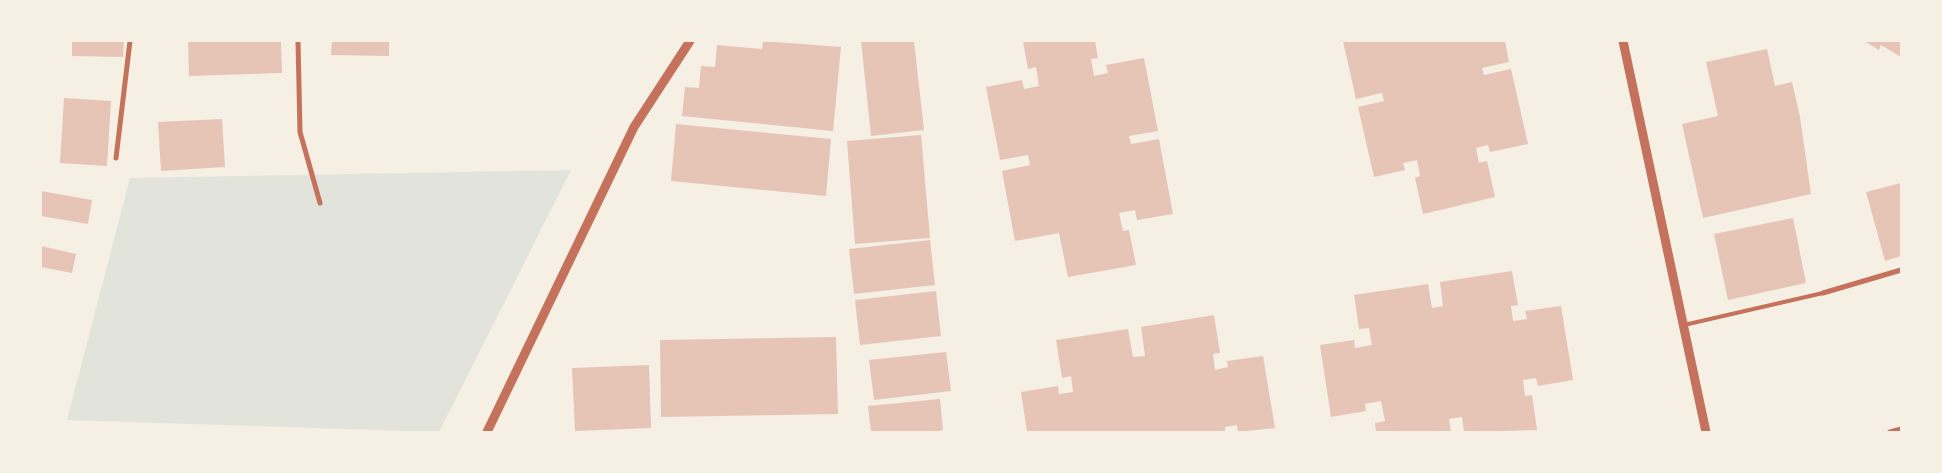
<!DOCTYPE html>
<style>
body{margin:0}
#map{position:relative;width:1942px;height:473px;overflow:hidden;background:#f6efe4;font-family:"Libre Baskerville",serif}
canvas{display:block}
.frame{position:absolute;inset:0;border:42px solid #f6efe4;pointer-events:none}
</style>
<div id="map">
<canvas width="1942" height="473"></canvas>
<div class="frame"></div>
</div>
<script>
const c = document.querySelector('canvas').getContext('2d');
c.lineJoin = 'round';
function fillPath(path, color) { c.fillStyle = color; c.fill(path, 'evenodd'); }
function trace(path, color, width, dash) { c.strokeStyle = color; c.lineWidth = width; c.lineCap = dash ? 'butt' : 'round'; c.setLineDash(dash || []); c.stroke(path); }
fillPath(new Path2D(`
 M571,170L439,432L67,420L130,178Z`), '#e2e4dc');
fillPath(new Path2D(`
 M72,41H124L123,57L72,56Z
 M188,41H281L282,73L189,76Z
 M332,41H389V56L331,55Z
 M763,41L841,47L833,131L682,116L685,87L699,88L701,66L715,67L717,45L762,49Z
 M861,41H914L924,130L871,136Z
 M1023,41H1095L1098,58L1091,59L1094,76L1108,73L1106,65L1144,58L1158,131L1129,136L1131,144L1159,139L1173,214L1137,220L1135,210L1119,213L1123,231L1129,230L1136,265L1068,277L1059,233L1015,241L1002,171L1030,165L1028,155L1000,160L986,87L1022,80L1024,89L1039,86L1036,67L1028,69Z
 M1343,41H1505L1509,62L1482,68L1484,75L1511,69L1528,144L1490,152L1488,145L1476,148L1479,163L1487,161L1495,197L1423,214L1415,178L1420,176L1417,160L1403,163L1405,170L1374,177L1358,107L1384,101L1382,93L1356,99Z
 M1864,41H1901V57L1881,45L1879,50Z
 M1767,49L1775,86L1792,82L1800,117L1811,194L1703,218L1682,124L1718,116L1706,62Z
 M64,98L111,101L107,166L60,163Z
 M222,119L225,167L161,171L158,122Z
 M676,124L831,139L826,196L671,181Z
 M921,135L930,238L855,244L847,141Z
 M1901,183V256L1885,261L1866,192Z
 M41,191L92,200L88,224L41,216Z
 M1793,218L1806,283L1728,300L1714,234Z
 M930,240L935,285L854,294L849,249Z
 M41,246L76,254L72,273L41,267Z
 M1512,271L1518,305L1511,306L1513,321L1527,319L1525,311L1561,306L1573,380L1538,386L1536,378L1523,380L1525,396L1532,395L1537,430L1464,432L1462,417L1449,419L1451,432H1376L1375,423L1385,421L1381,401L1365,404L1366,411L1331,417L1320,345L1354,340L1355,348L1372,345L1369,328L1359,329L1354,295L1428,284L1432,308L1443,306L1440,282Z
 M936,291L941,336L860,345L855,300Z
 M1214,315L1220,353L1213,354L1215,370L1228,367L1227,361L1263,356L1275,428L1238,432L1237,425L1225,427V432H1027L1021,392L1058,386L1059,394L1073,392L1071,376L1062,378L1056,340L1128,329L1133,357L1145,356L1141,327Z
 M836,337L838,414L661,417L660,340Z
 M946,352L951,391L874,400L869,360Z
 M649,365L651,428L575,431L572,368Z
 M940,399L943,430L935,432H871L868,406Z`), '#e6c5b7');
trace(new Path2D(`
 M1684,325L1823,293`), '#c5725c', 4);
trace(new Path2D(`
 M298,41L300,132L320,203
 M116,158L130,41
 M1823,293L1901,270
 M1890,432L1901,429`), '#c5725c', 5);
trace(new Path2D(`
 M1623,41L1706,432
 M487,432L634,127L690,41`), '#c5725c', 9);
</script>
